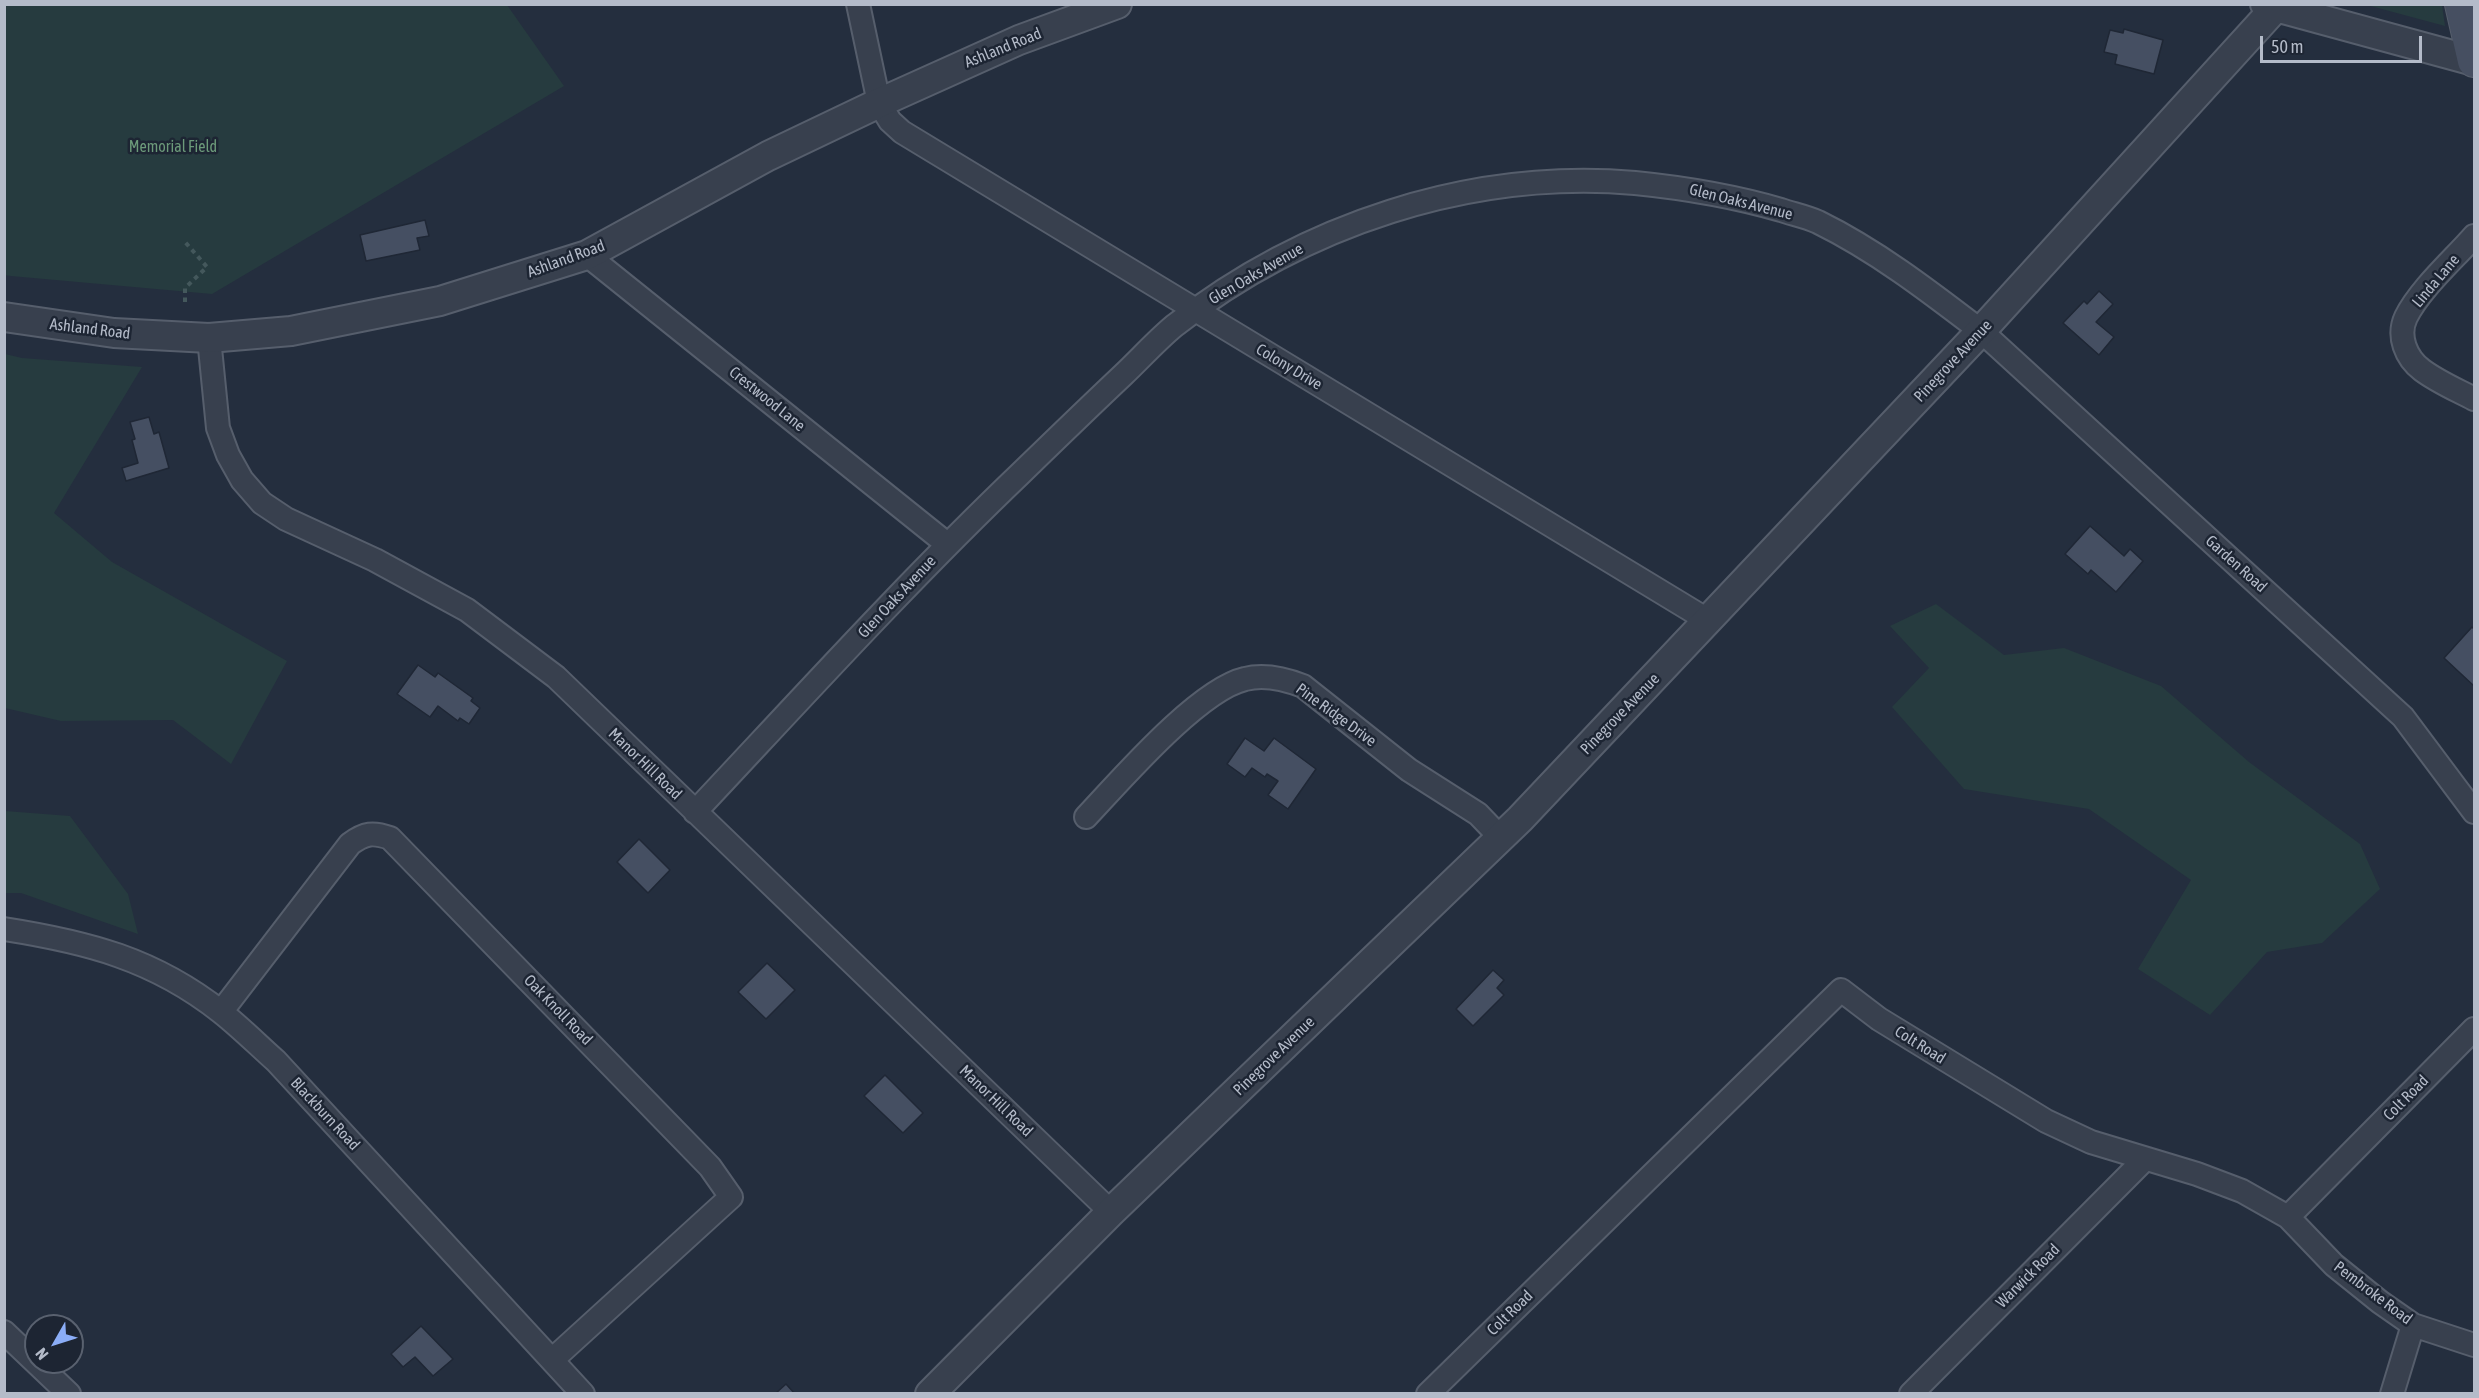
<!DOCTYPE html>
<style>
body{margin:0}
#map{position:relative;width:2479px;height:1398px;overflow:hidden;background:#242e3e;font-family:"Asap Condensed",sans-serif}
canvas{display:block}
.frame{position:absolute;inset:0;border:6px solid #b4bbc9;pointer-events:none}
.north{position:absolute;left:24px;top:1314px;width:60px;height:60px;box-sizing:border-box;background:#1d2533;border:2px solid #59616f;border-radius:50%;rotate:231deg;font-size:16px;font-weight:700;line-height:24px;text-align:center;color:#b4bbc9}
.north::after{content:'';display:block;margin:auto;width:21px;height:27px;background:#8badf7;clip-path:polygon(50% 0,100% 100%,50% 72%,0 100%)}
.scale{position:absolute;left:2260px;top:36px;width:162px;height:27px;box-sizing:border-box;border:3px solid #b4bbc9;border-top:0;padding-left:8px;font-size:18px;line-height:21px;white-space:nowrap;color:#b4bbc9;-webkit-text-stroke:4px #1d2533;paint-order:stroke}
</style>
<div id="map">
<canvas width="2479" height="1398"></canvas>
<div class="frame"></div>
<div class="north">N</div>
<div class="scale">50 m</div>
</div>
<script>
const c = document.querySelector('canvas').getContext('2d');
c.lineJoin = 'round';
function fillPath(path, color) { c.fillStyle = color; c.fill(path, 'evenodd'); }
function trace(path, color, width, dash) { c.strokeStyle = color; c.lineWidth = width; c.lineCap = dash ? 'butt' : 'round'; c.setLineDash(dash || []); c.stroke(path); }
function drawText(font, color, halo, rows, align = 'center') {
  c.font = font + ' "Asap Condensed",sans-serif'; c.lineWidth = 5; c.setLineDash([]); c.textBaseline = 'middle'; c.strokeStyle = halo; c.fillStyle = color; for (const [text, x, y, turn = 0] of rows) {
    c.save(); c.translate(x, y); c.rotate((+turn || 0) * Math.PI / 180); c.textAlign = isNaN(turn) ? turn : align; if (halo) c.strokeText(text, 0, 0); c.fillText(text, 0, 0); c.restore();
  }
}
fillPath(new Path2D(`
 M5,4L507,5L564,86L212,294L11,276L4,275Z
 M2367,5H2442L2445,26Z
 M5,354L22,358L142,367L54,513L112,562L287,661L231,764L173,720L61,721L5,708Z
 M1936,604L2004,655L2064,648L2161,686L2249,762L2360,844L2380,889L2322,943L2267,952L2210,1015L2138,969L2191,880L2089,809L1964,789L1892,707L1929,668L1890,626Z
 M5,811L70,816L128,894L138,934L21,893H5Z`), '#263b3f');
const building = new Path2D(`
 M2124,29L2163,40L2154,74L2115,64L2117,55L2104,52L2110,30L2123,33Z
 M425,220L429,236L417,238L420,250L366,261L360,235Z
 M2099,291L2113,304L2096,322L2114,337L2099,355L2063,323L2084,301L2087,304Z
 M149,417L154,434L159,432L169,468L126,481L122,468L138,463L132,440L135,439L130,422Z
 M2090,526L2124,556L2130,549L2143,561L2116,592L2091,570L2088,574L2065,554Z
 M2472,627L2474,629V686L2444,658Z
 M418,665L435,677L438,673L473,698L471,701L480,708L469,724L460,718L458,721L438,706L430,717L397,694Z
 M1245,738L1264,751L1274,738L1316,769L1288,809L1268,795L1278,781L1267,774L1265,777L1252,768L1245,777L1227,764Z
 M639,839L670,870L648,893L617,862Z
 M767,963L795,990L766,1019L738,992Z
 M1493,970L1504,980L1497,988L1504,995L1473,1026L1456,1009Z
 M885,1075L923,1113L903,1133L864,1096Z
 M421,1326L453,1359L433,1376L415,1357L403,1367L391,1354Z
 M786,1384L795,1394H775Z`);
fillPath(building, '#454f62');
trace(building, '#1f2735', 1.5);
const minor = new Path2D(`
 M858,4L879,103L890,121L902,132L1709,621
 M2474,236C2453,260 2420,289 2406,317C2397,336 2406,358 2422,370C2438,382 2457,390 2474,399
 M587,255L947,544
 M209,338L218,428L228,455L242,480L262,503L286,519L375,560L467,610L556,677L1111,1212
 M695,812C802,698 908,581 1021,473C1055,440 1089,407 1123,375C1140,359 1156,341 1174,326C1303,225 1470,169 1635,183C1685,188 1733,196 1781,210C1793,214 1807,217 1818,222C1877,251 1930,292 1981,331L2403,717L2474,812
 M1086,817C1120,781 1198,690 1245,679C1264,674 1285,679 1303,686L1409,770L1478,814L1501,838
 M4,929C87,942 154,959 221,1012C240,1027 258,1045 276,1061L583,1394
 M221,1012L350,844C365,833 373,832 390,838L710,1167L731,1197L552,1360
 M2288,1217L2474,1029
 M4,1332L69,1394
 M1428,1394L1841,990L1879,1019L2046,1121L2091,1142L2197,1174L2242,1191L2288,1217L2334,1265L2380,1302L2413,1325L2474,1345
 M1911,1394L2145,1159
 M2392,1394L2413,1325`);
const tertiary = new Path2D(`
 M2265,4L2474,61
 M4,317L114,333L209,338L291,331L440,301L587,255L768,156L879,103L1019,40L1117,4
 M930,1394L1111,1212L1520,819L1981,331L2276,7`);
const secondary = new Path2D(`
 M2461,4L2474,61`);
trace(minor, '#565e6c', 26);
trace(tertiary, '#565e6c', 32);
trace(secondary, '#565e6c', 34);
trace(new Path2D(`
 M185,302V288L207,267L185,242`), '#44585c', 4, [4.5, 4.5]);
trace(minor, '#38404e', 22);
trace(tertiary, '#38404e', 28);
trace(secondary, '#464f61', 32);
drawText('16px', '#b4bbc9', '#1d2533', [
 ["Ashland Road",1003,48,-22],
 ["Glen Oaks Avenue",1741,202,14],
 ["Ashland Road",566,259,-20],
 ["Glen Oaks Avenue",1256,274,-30],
 ["Linda Lane",2436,281,-50],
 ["Ashland Road",90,329,7],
 ["Pinegrove Avenue",1953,361,-47],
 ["Colony Drive",1289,367,31],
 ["Crestwood Lane",767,399,39],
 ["Garden Road",2236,564,42],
 ["Glen Oaks Avenue",897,597,-47],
 ["Pinegrove Avenue",1620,714,-46],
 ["Pine Ridge Drive",1336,715,36],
 ["Manor Hill Road",645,764,44],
 ["Oak Knoll Road",558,1010,46],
 ["Colt Road",1920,1045,32],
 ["Pinegrove Avenue",1274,1056,-44],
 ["Colt Road",2406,1098,-45],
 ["Manor Hill Road",996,1101,44],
 ["Blackburn Road",325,1114,47],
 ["Warwick Road",2028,1276,-45],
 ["Pembroke Road",2373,1293,37],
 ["Colt Road",1510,1313,-44]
]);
drawText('16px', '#6c9a7a', '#1d2533', [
 ["Memorial Field",173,147]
]);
</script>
